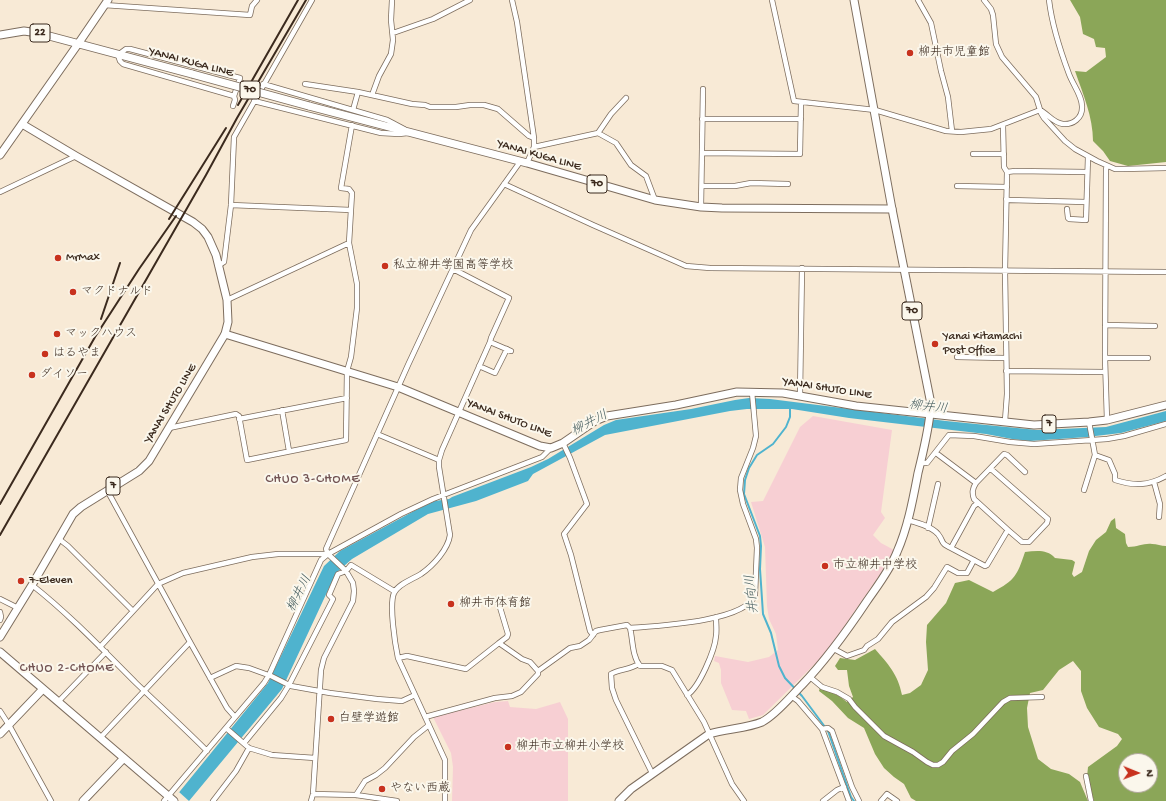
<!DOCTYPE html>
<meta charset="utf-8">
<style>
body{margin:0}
#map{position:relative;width:1166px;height:801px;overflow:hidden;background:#f8ead6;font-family:"Gochi Hand",sans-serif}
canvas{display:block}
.north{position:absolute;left:1118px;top:753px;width:40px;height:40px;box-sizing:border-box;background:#fbf7ec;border:1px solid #aea59a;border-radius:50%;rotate:91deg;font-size:11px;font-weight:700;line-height:16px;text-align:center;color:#3b2a1e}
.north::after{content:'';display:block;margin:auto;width:14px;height:18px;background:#c8321e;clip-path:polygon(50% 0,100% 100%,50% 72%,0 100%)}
</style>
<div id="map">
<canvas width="1166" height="801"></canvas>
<div class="north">N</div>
</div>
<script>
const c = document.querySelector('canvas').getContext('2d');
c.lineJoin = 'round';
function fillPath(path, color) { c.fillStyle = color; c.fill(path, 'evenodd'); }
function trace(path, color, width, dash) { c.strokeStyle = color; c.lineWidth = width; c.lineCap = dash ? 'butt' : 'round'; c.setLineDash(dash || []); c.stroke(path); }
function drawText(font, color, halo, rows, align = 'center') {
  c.font = font + ' "Gochi Hand","Klee One",sans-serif'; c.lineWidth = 4; c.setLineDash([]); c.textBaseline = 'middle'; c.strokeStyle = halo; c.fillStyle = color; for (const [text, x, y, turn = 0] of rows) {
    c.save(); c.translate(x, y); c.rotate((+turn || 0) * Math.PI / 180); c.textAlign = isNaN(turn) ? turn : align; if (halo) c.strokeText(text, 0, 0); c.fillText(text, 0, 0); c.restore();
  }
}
fillPath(new Path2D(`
 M813,416L892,430L881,512L885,518L873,535L881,543L894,550L881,573L825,654L763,715L749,719L746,711L732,710L721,683V670L719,663L714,661L715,656L748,662L769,657L778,650L776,634L769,619L767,606L765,547L751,502L763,501L800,427Z
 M508,701L510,707L536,709L560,702L568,719V801H452L453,767L451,753L433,717L495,702Z`), '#f7cfd3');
fillPath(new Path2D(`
 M1070,0H1166V162L1128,166L1110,161L1103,151L1093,141C1093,117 1083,94 1075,71L1086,72L1106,57L1105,48L1096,47L1094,39L1083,34L1080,17Z
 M1115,518L1116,528L1125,534L1126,543L1128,547C1138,547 1144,543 1152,544C1157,544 1161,546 1166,546V801H1094L1087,777L1088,767L1117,746L1122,739L1118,734L1099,727L1087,708L1081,691V671L1073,661L1059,670L1043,690L1030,693L1027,708L1028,727L1038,759L1051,769L1069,774L1080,782L1088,801H916L911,798L904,784L894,777L884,768L875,754L864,728L848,718L832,701L819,691L820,687L839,696L847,702L853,697L849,686L847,670H838L835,666L840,658L855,660L875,649C888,664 898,674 902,695L910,693L921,685L928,670L926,642L927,625L946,603L955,583L969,580L993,592C1015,580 1017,576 1025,552C1036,551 1047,549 1055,558L1072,560L1075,562L1072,574L1074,577L1082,572L1089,551L1096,540L1106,532L1111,521ZM1126,761H1150V785H1126Z`), '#8ba658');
fillPath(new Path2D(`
 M749,398L770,399L946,421L1037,430L1106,427L1166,411V421L1121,433L1087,437L1030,441L1012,439L986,434L849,418L792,409H747L730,411L605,435L533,474L528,481L476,501L428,514L352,559L336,573L282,689L189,801H172L268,683L324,566L340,551L414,511L435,501L449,499L452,497L531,467L548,459L604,425L616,420L691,409L735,400Z`), '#4fb3ce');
fillPath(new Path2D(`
 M179,792L189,801H171Z`), '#f8ead6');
trace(new Path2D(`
 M790,408V417L786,427L773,444L757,455L749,468L745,480L744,494L760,536L761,546L760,569L763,614L771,633L779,666L785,678L802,696L828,731L851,797L854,801`), '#4fb3ce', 2);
const street = new Path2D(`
 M512,0L517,22L534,138V147L527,163
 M772,0L794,101L875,110L946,131L961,132L991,129L1040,110
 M918,0L931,23L941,71L948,97L952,131
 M984,0L991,9L993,15L996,44L1002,57L1036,97L1041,113L1044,118L1065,141L1075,149L1097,161L1115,169H1123L1166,168
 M104,5L250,15L252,6L257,0
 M393,33L433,19L470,0
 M263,84L387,120L404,129
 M305,84L358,92
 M372,95L379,76L391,54L393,40L391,20L392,0
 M254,101L381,133L399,134L408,133
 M233,106L235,100L234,96L123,64L120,61L118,55L126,49H130L236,77L240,78L234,96
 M353,110L358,92L412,104L425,105L430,107H456L470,105H484L498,109L529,136L534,138
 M1040,110C1048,114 1053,123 1063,124C1073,125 1082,118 1082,108C1083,97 1073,85 1069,74C1060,50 1052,26 1049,0
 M702,119H801
 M1003,126L1004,167L1007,172L1005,271L1007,394L1005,421
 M598,133L611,114L626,98
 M534,147L598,133L616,143L631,165L646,176L655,200
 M702,153L800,154L801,103
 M973,154H1004
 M1007,172L1015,171L1087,172
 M504,184L593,225L686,266L710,268L1166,272
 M702,186H735L751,183L788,184
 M957,186L1007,187
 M0,192L76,156
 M1006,199L1009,200L1086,202
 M231,205L351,210
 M701,207L703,89
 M1067,209L1068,218L1069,219L1086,220L1088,157
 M218,266L224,262L225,254L231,205L234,137L312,0
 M453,269L509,298L491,338L490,342
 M227,300L349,243
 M1105,325L1155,326
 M957,357L1005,358
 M1105,358H1148
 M479,366L495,373L507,349
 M1006,371L1105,372
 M800,396L802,268
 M282,410L289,451
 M239,419L347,398
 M1107,420L1105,358L1106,169L1107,166
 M169,428L236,414L239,416L247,460L346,440L347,371L351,357L357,308V284L349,243L352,193L349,189L341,188L352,125
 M377,434L439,460
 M563,443L570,458L587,504L564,534L571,555L590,631L593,635
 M936,453L976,483L1004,454L1007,455L1025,472
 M1095,455L1109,460L1115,474V480C1134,486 1148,486 1166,476
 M920,463H927L949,435L974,436L1010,442L1034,444L1107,439L1124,436L1166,424
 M1154,482L1160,504L1159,517
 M976,483C972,489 972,493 974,499L1008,530
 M107,490L190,642L227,708L235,717
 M1084,490L1095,455L1089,422
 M907,520C916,522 932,527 938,534C945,543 939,542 951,548L974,506L978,503
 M928,528L938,484
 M59,539L68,546L133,611
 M951,548L985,566L987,565L1006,533L1008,530L1022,542H1029L1047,523L1048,519L991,469
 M32,585C69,614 103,650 136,683C160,706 184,728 207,751
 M0,599L18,608
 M495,600L499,604L508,634L507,637L499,643
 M0,612L1,617L0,620
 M630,628C633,640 632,656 640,666H662L672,670L704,722L732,784L744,801
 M100,647L158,584L183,573L252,557L278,554H328L401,514L433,499L542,457L551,448
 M834,649L847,656L864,650L867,646L878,639L892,622L926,597L934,588L947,567L958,573H967L974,560
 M398,658L407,656L466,669L499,643L522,659L530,662L538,671V674L521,692L512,696L495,698L425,717
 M638,664C630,670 619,669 611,674L612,688L616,700L652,773
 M538,671L570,648L580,646L589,640L596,631L600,630L627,625L630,628C655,626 746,622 755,595L757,548L756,539L743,504L740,490L741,478L753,448L756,436L752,392
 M810,677L822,687L837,692L849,699L855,707L884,736L913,752L927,762L933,765H938L943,762L952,751L973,734L1003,702L1010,698L1042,697
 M210,678L236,666L249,668L271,676L291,686L330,693L377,699L402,701L415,695
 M687,695C699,688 715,650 716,636C717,630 716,624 716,617
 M791,696L798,701L822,729L849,801
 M58,702L106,652
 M0,711L9,725L51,801
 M226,728L249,748L272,755L315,758
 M822,729L828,728L832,731L852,787L859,801
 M100,738L190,642
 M244,743L281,698L289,685L333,599L329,595L338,574L346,571L351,565L394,591
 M1086,776L1091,801
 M313,794L356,795L397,801
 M356,795L365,781L376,775L385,768L414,737L429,725
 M164,801L264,683L269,675L321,560L328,554
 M213,801L236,771L249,748
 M311,801L313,794L321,670L324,658L353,601L354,591L353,583L346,571L328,554L326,549L408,365L471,230L520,162
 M445,801V760L398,658C395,644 389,605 394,593C398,584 413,579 421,574C434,565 448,549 450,535L439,467V460L442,450L490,342L511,351
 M823,801L837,790L844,787
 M881,801L887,794L897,801`);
const secondary = new Path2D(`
 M854,0L892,209
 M22,124L76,156L193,222L202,229L208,237L216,255L227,300L228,322L225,334
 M0,155L78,44
 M0,652L174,801
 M0,734L43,689
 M83,801L124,758
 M619,801L631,789L709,734C726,729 748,728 762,722C776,715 791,696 802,685C827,659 847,631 867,601C878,585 890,570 897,552C908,527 913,499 918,473C923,453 928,433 930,413`);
const primary = new Path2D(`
 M0,35L24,31L38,33L192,74
 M78,44L108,0
 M309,106L527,163L655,200L701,207L722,208L892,209L930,399V413
 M0,637L32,585L73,514L81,507L139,471L149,461L225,334L398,387L540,446L551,448L563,443L595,421L607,416L676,405L737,392L783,393L856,406L1034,425L1089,422L1107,420L1166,405`);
trace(street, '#7d6d5e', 6);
trace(secondary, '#7d6d5e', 9);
trace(primary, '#7d6d5e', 9);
trace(street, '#fff', 4.5);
trace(secondary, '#fff', 7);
trace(primary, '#fff', 7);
trace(new Path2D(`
 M238,105L298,0
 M169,219L226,128
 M101,319L120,263
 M0,504L95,337L139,269L176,216
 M0,535L206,175L237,118L306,0`), '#3b2a1e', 2);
const primaryBridge = new Path2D(`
 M192,74L309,106`);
trace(primaryBridge, '#7d6d5e', 9, []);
trace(primaryBridge, '#fff', 7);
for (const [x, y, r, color] of [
 [910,53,4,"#c8321e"],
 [58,258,4,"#c8321e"],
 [385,266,4,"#c8321e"],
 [73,292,4,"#c8321e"],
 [57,334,4,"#c8321e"],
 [935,344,4,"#c8321e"],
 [45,354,4,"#c8321e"],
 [32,375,4,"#c8321e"],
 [825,566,4,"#c8321e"],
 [21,581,4,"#c8321e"],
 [451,604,4,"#c8321e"],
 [331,719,4,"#c8321e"],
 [508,747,4,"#c8321e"],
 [382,789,4,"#c8321e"]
]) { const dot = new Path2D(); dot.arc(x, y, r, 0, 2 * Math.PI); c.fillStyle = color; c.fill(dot); trace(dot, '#fbf7ec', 1.5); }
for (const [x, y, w] of [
 [40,33,20],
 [250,90,20],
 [597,184,20],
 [912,311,20],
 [1049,424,14],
 [113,486,14]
]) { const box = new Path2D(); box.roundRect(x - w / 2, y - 9, w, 18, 3); c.fillStyle = '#fbf7ec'; c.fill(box); trace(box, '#3b2a1e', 1); }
drawText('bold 11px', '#3b2a1e', null, [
 ["22",40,33],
 ["70",250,90],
 ["70",597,184],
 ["70",912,311],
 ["7",1049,424],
 ["7",113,486]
]);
drawText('12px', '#3b2a1e', '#fbf7ec', [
 ["柳井市児童館",918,53],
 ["MrMax",66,258],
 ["私立柳井学園高等学校",393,266],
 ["マクドナルド",81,292],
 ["マックハウス",65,334],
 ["Yanai Kitamachi",943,337],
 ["Post Office",943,351],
 ["はるやま",53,354],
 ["ダイソー",40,375],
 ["市立柳井中学校",833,566],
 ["7-Eleven",29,581],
 ["柳井市体育館",459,604],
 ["白壁学遊館",339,719],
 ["柳井市立柳井小学校",516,747],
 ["やない西蔵",390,789]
], 'left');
drawText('12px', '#3b2a1e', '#fbf7ec', [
 ["YANAI KUGA LINE",191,63,15],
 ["YANAI KUGA LINE",539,156,16],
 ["YANAI SHUTO LINE",827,389,9],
 ["YANAI SHUTO LINE",171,404,-59],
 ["YANAI SHUTO LINE",509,419,21]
]);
drawText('italic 13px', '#425a5c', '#fbf7ec', [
 ["柳井川",928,408,7],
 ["柳井川",590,424,-27],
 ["柳井川",300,594,-63],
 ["井向川",753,594,-96]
]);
c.letterSpacing = '1px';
drawText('13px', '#745555', '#fbf7ec', [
 ["CHUO 3-CHOME",313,480],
 ["CHUO 2-CHOME",67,669]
]);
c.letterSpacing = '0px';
</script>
